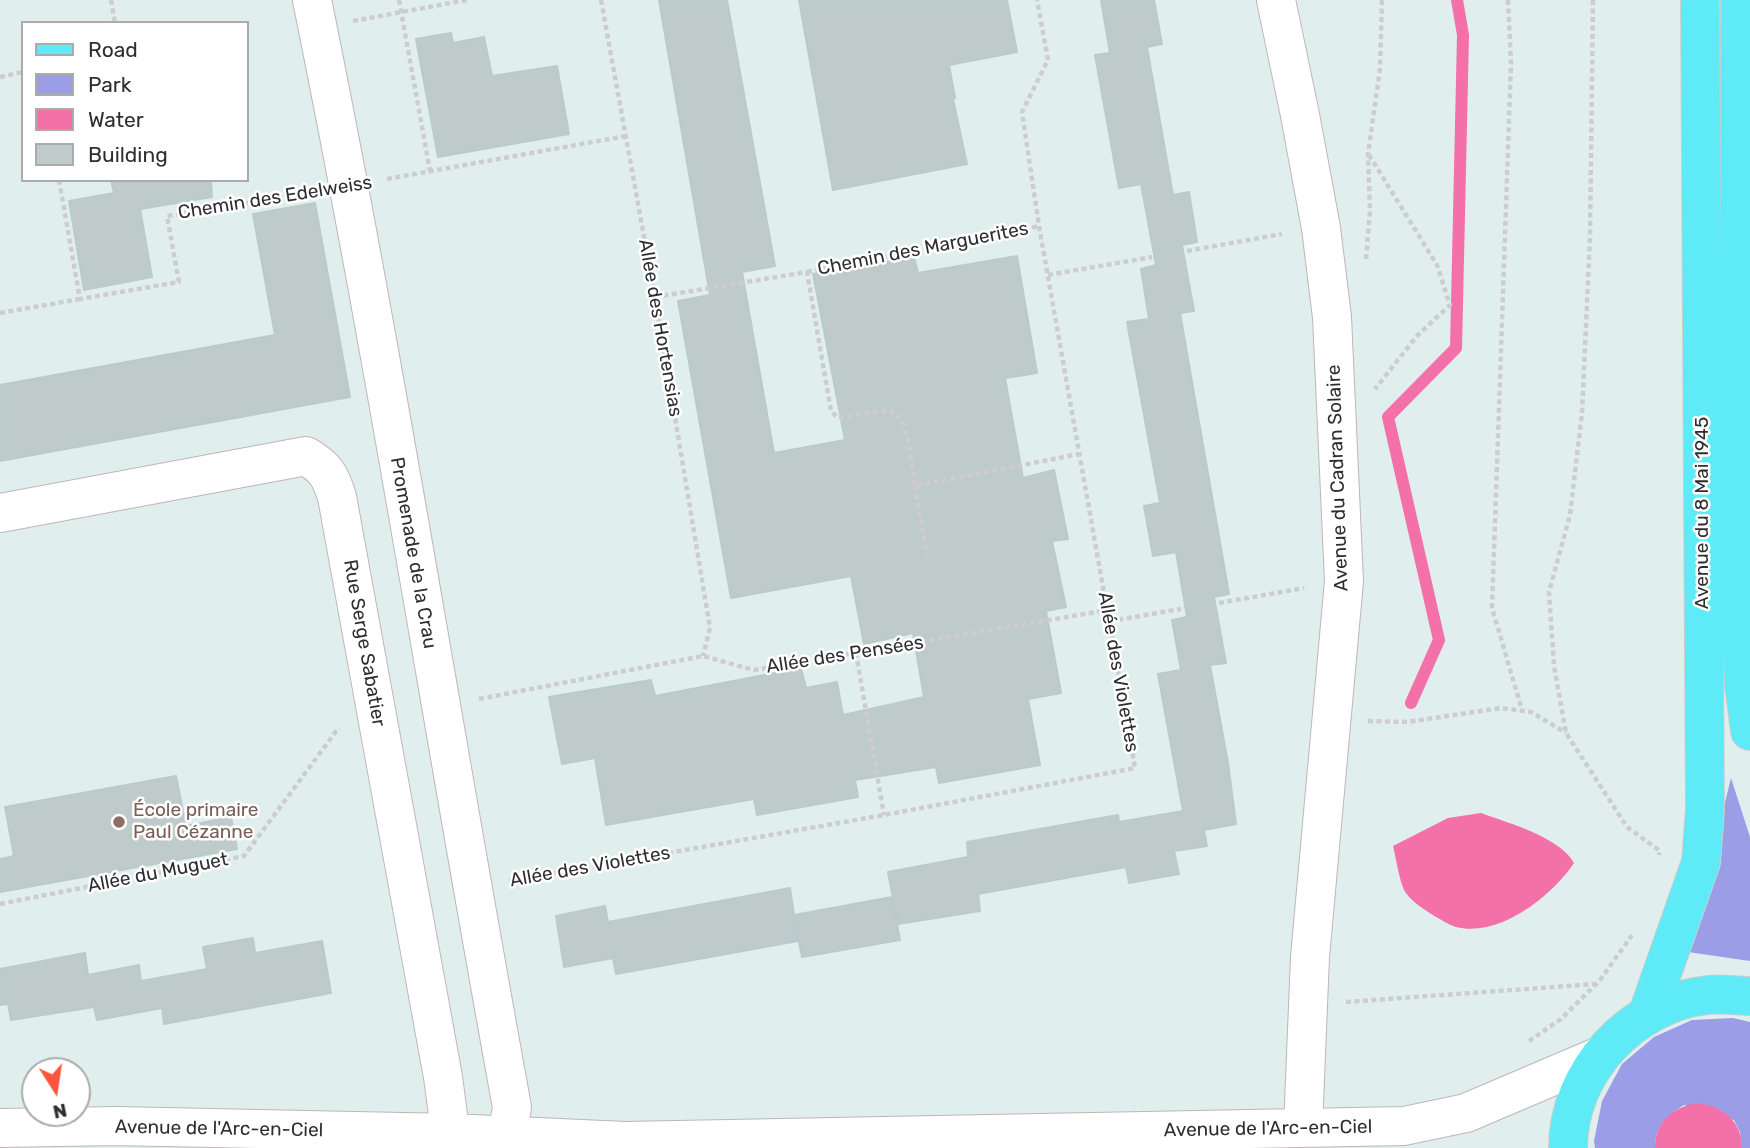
<!DOCTYPE html>
<meta charset="utf-8">
<style>
body{margin:0}
#map{position:relative;width:1750px;height:1148px;overflow:hidden;background:#e0efed;font-family:Rubik,sans-serif}
canvas{display:block}
.legend{position:absolute;left:21px;top:21px;width:228px;height:161px;box-sizing:border-box;background:#fff;border:2px solid #ababab;margin:0;padding:9px 12px;list-style:none;font-size:21px;color:#2e2e2e}
.legend li{display:flex;align-items:center;gap:14px;height:35px}
.legend b{width:35px;border:2px solid #ababab}
.north{position:absolute;left:21px;top:1057px;width:70px;height:70px;box-sizing:border-box;background:#fff;border:2px solid #ababab;border-radius:50%;rotate:168deg;font-size:19px;font-weight:700;line-height:28px;text-align:center;color:#2e2e2e}
.north::after{content:'';display:block;margin:auto;width:24px;height:32px;background:#ff553d;clip-path:polygon(50% 0,100% 100%,50% 72%,0 100%)}
</style>
<div id="map">
<canvas width="1750" height="1148"></canvas>
<ul class="legend">
<li><b style="height:9px;background:#5eeaf6"></b>Road</li>
<li><b style="height:19px;background:#9b9de7"></b>Park</li>
<li><b style="height:19px;background:#f371a8"></b>Water</li>
<li><b style="height:19px;background:#bfcbca"></b>Building</li>
</ul>
<div class="north">N</div>
</div>
<script>
const c = document.querySelector('canvas').getContext('2d');
c.lineJoin = 'round';
function fillPath(path, color) { c.fillStyle = color; c.fill(path, 'evenodd'); }
function trace(path, color, width, dash) { c.strokeStyle = color; c.lineWidth = width; c.lineCap = dash ? 'butt' : 'round'; c.setLineDash(dash || []); c.stroke(path); }
function drawText(font, color, halo, rows, align = 'center') {
  c.font = font + ' Rubik,sans-serif'; c.lineWidth = 5; c.setLineDash([]); c.textBaseline = 'middle'; c.strokeStyle = halo; c.fillStyle = color; for (const [text, x, y, turn = 0] of rows) {
    c.save(); c.translate(x, y); c.rotate((+turn || 0) * Math.PI / 180); c.textAlign = isNaN(turn) ? turn : align; if (halo) c.strokeText(text, 0, 0); c.fillText(text, 0, 0); c.restore();
  }
}
fillPath(new Path2D(`
 M1731,778L1750,837V961L1688,952Z
 M1733,1018L1750,1022V1148H1742L1740,1132L1734,1120L1684,1105C1666,1116 1655,1127 1655,1148H1595L1594,1141L1602,1101L1622,1064L1654,1037L1692,1020Z`), '#9b9de7');
fillPath(new Path2D(`
 M1481,813C1508,823 1560,837 1574,863C1552,896 1499,938 1456,927C1449,925 1442,920 1436,917C1427,911 1413,903 1406,893C1400,885 1396,858 1393,846L1448,818Z
 M1697,1103C1723,1106 1742,1121 1742,1148H1655C1655,1122 1673,1107 1697,1103Z`), '#f371a8');
trace(new Path2D(`
 M1411,703L1439,640L1388,417L1456,348L1463,35L1457,0`), '#f371a8', 12);
const building = new Path2D(`
 M659,0H727L775,266L742,272L774,453L845,440L813,274L914,257L918,273L1017,256L1037,373L1005,378L1023,478L1054,470L1068,539L1052,541L1066,607L1046,611L1061,693L1028,699L1040,765L939,783L936,767L855,780L858,797L757,815L754,799L606,825L595,758L562,764L549,697L651,680L655,696L801,668L806,688L837,682L843,715L924,697L913,633L864,644L851,576L731,598L678,301L710,295Z
 M799,0H1007L1017,52L949,65L955,98L953,99L967,164L833,190Z
 M1101,0H1154L1162,44L1147,47L1173,195L1189,192L1197,242L1182,245L1194,311L1180,313L1229,594L1214,597L1226,663L1210,665L1228,763L1236,824L1204,830L1207,846L1174,851L1179,874L1129,883L1126,867L978,894L980,911L898,924L888,872L968,857L967,842L1118,815L1119,822L1183,811L1158,674L1181,670L1172,620L1187,617L1176,552L1153,556L1144,506L1160,503L1127,322L1149,319L1141,269L1156,265L1141,184L1119,188L1095,55L1110,53Z
 M451,33L453,43L484,37L492,76L557,66L569,134L438,157L416,39Z
 M111,180H211L212,197L140,209L152,277L84,290L69,201L114,193Z
 M315,203L350,397L0,461V385L275,335L253,214Z
 M176,776L186,826L231,817L237,849L0,892V859L14,856L5,807Z
 M790,888L794,915L892,897L900,940L802,957L795,923L798,941L616,974L613,958L564,967L556,916L605,906L608,922Z
 M253,938L255,953L322,941L331,993L164,1024L162,1008L97,1020L94,1007L11,1020L8,1004L0,1005V969L85,953L88,975L139,965L141,981L207,969L203,947Z`);
fillPath(building, '#bfcbca');
trace(building, '#b9cbca', 2);
const minor = new Path2D(`
 M312,0C387,367 444,738 512,1107L505,1148
 M1276,0L1300,115L1321,228L1332,317L1344,581L1310,957L1303,1128
 M0,513L306,456C326,468 330,475 337,497L443,1077L448,1115L449,1148
 M0,1128L116,1126L450,1133L625,1141L1404,1126L1466,1113L1600,1056`);
const major = new Path2D(`
 M1740,0L1739,602L1744,684L1750,731
 M1647,1016L1701,862L1705,809L1700,0
 M1568,1148C1568,1072 1631,1004 1707,995C1721,993 1736,996 1750,996`);
trace(minor, '#c1b5b4', 40);
trace(major, '#cdcdcd', 40);
trace(new Path2D(`
 M111,0L115,23
 M399,0L430,171
 M601,0L655,297L710,628L703,656
 M1508,0L1511,63L1492,608L1522,710
 M1593,0L1590,237L1582,413L1570,515L1549,592L1554,666L1566,733L1627,827L1660,851L1659,855
 M353,21L467,0
 M0,77L23,72
 M1369,155L1437,265L1450,305L1417,336L1375,389
 M387,179L626,136
 M59,180L80,299L179,282L167,216L310,193
 M1187,251L1282,234
 M1366,259L1370,211L1368,154L1380,69L1382,0
 M807,272L1039,226
 M1048,275L1152,257
 M655,297L807,272L831,411L838,418C854,416 873,410 889,411C909,412 912,469 915,486L1079,454
 M0,313L80,299
 M915,486L927,555
 M1219,603L1304,588
 M1110,621L1181,609
 M856,653L884,815
 M479,699L703,656L754,670L1108,610
 M1368,721L1407,722L1501,708L1531,712L1566,733
 M509,881L884,815L1135,768L1039,226L1022,112L1048,60L1037,0
 M0,904L244,856L337,730L340,729
 M1346,1002L1595,984
 M1529,1041L1561,1019L1600,980L1632,935`), '#cdcdcd', 4.5, [5, 3.5]);
trace(minor, '#fff', 38);
trace(major, '#5eeaf6', 38);
for (const [x, y, r, color] of [
 [119,822,7,"#8d6e63"]
]) { const dot = new Path2D(); dot.arc(x, y, r, 0, 2 * Math.PI); c.fillStyle = color; c.fill(dot); trace(dot, '#fff', 2.5); }
drawText('19px', '#2e2e2e', '#fff', [
 ["Chemin des Edelweiss",275,198,-9],
 ["Chemin des Marguerites",923,249,-11],
 ["Allée des Hortensias",660,328,80],
 ["Avenue du Cadran Solaire",1338,478,-92],
 ["Avenue du 8 Mai 1945",1703,513,-90],
 ["Promenade de la Crau",413,553,80],
 ["Rue Serge Sabatier",364,643,80],
 ["Allée des Pensées",845,655,-9],
 ["Allée des Violettes",1118,672,80],
 ["Allée des Violettes",590,867,-10],
 ["Allée du Muguet",158,873,-11],
 ["Avenue de l'Arc-en-Ciel",219,1129,1],
 ["Avenue de l'Arc-en-Ciel",1268,1129,-1]
]);
drawText('19px', '#785e54', '#fff', [
 ["École primaire",133,811],
 ["Paul Cézanne",133,833]
], 'left');
</script>
